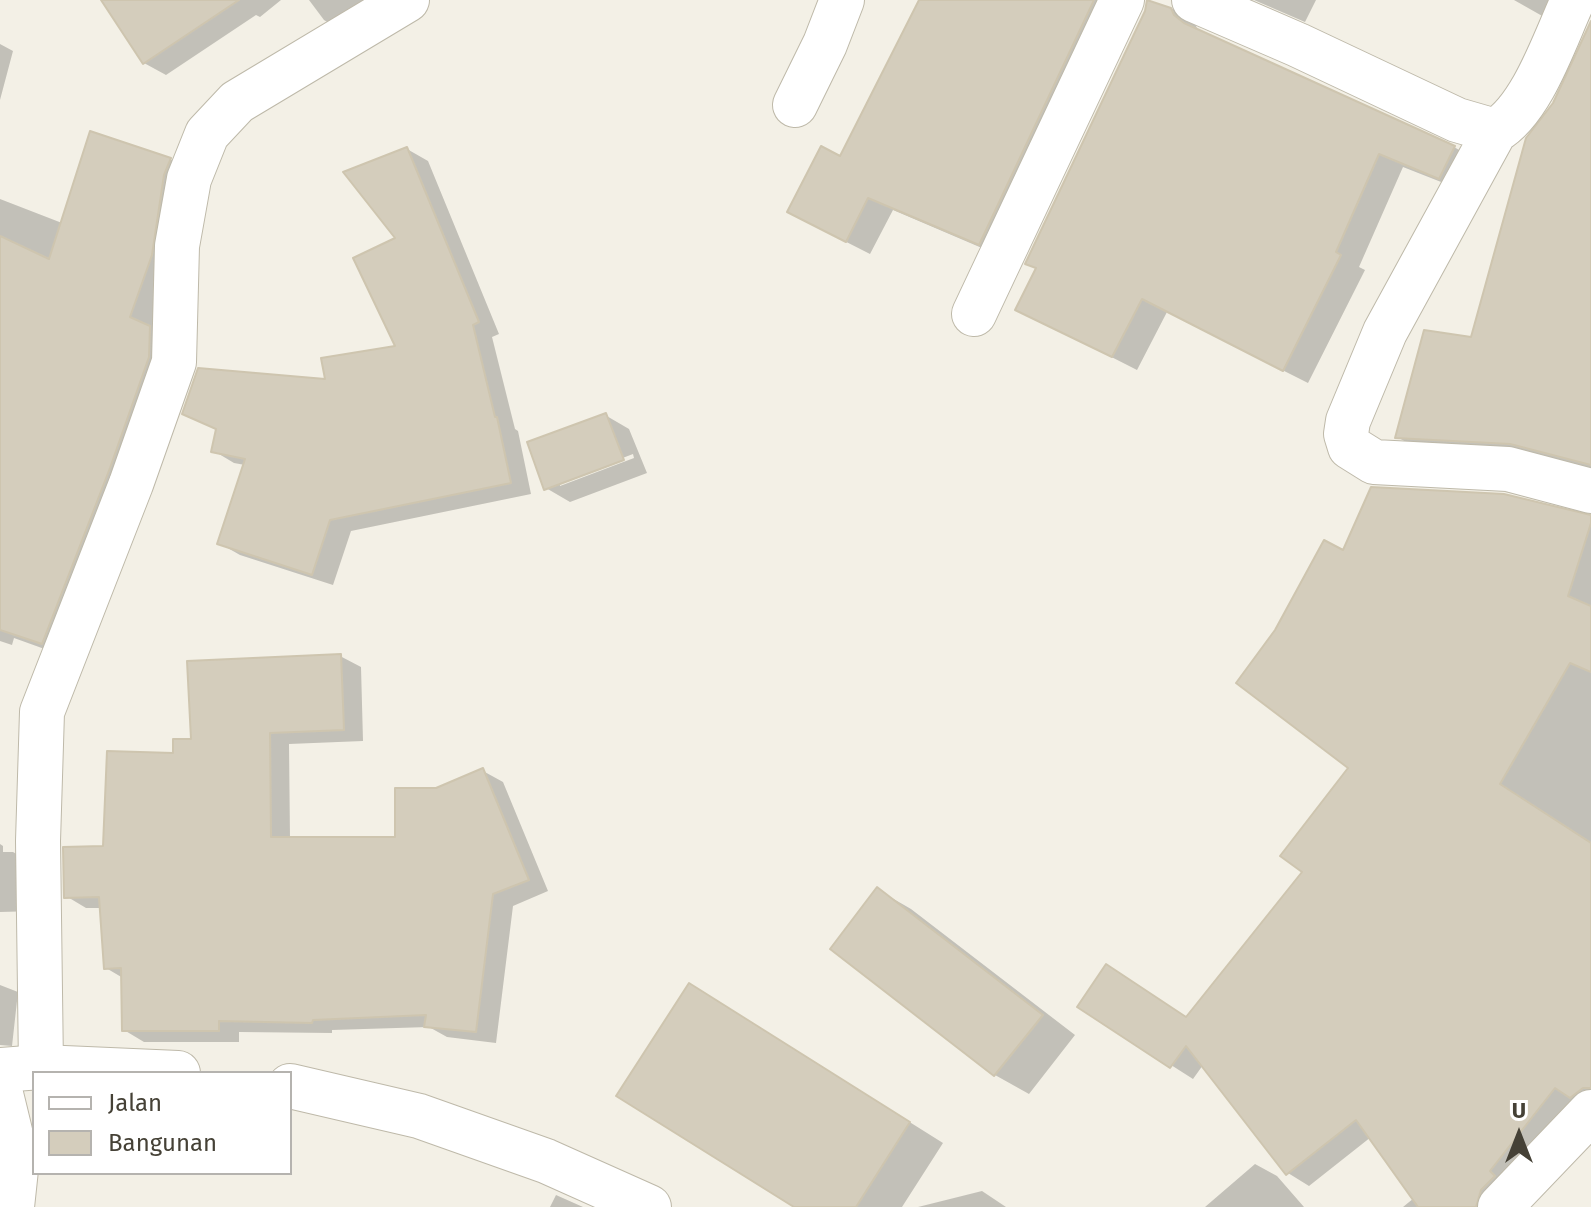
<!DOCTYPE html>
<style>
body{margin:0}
#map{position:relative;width:1591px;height:1207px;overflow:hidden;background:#f3f0e6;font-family:"Fira Sans",sans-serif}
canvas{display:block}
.legend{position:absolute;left:32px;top:1071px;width:260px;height:104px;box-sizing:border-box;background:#fff;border:2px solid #b5b3af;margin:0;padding:10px 14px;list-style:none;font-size:24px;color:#454136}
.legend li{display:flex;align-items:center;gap:16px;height:40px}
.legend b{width:40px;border:2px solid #b5b3af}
.north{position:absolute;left:1479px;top:1095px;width:80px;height:80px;-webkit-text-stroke:6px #fff;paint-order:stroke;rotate:0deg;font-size:22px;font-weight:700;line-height:32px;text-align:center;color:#454136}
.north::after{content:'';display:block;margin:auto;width:28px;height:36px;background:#454136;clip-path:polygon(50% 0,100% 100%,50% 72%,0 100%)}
</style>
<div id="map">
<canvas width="1591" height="1207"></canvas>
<ul class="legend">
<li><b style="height:10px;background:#fff"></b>Jalan</li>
<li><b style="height:22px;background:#d4cdbc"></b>Bangunan</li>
</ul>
<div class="north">U</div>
</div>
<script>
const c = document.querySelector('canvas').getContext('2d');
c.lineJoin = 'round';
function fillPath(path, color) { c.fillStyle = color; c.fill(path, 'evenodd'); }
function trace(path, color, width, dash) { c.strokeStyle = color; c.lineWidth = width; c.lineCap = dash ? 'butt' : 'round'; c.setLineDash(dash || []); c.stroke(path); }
fillPath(new Path2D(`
 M112,0H281L260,17L256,15L166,75L144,63Z
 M309,0H399L345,33L324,20Z
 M921,0H1108L1003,257L893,210L870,254L813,225L841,158Z
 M1254,0H1316L1305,22Z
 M1514,0H1553L1544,17Z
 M1171,8L1194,22L1199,32L1454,147L1478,161L1464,191L1403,167L1359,267L1365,270L1308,383L1167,312L1137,370L1017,309Z
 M1591,25V470L1417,448L1397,437L1473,339Z
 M0,44L13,51L0,100Z
 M407,149L428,161L499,334L492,337L515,429L518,431L531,494L351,531L333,585L240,555L219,543L245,465L234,463L214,451L218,431L185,413L327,381L398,348L399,239Z
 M170,159L192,172L173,269L152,329L172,341L64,656L14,638L12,645L0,641V199L62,223Z
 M605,415L629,429L647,473L570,502L546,488ZM633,454L634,458L560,486V482Z
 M1591,517V1107L1501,1207H1403L1414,1198L1371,1137L1309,1186L1288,1173L1203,1065L1193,1079L1080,1007L1188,1018L1305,872L1351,767L1344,552Z
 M340,656L361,667L363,741L289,744L290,839H397L437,790L483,771L503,782L548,891L513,906L496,1043L447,1037L429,1027L332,1030V1033L239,1032V1042H144L124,1030L123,978L106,968L102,908H86L66,896L175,755L193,741Z
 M0,844L3,846V852H13L36,865L37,911L0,912Z
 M878,890L911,909L1075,1035L1029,1094L995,1075L832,948Z
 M0,985L18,992L12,1046L0,1045Z
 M723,1005L943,1143L902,1207H797Z
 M1255,1164L1277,1176L1304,1207H1205Z
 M982,1191L1006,1207H918Z
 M556,1195L583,1207H550Z`), '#0003');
const building = new Path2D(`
 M101,0H239L143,64Z
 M919,0H1094L979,245L868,198L846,242L787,212L821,146L840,156Z
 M1147,0L1171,8L1174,15L1184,23L1455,146L1439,179L1379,154L1336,252L1341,255L1283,371L1142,299L1112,357L1015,310L1036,268L1025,264L1145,11Z
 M1591,21V465L1510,444L1395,438L1424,330L1471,337L1526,138L1553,103Z
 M90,131L171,158L164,175L152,255L130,317L150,326L149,357L110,468L42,644L0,630V236L49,259Z
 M407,147L479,322L473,325L495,417H497L511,483L330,520L312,575L217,544L245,459L211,452L216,429L182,414L198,368L325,379L321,358L395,346L353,258L395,238L343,172Z
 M606,413L624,460L544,490L527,442Z
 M1371,487L1504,494L1591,515V523L1568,596L1591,606V672L1570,663L1500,784L1591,843V1088H1583L1570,1098L1555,1088L1490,1171L1495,1176L1481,1190L1476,1207H1418L1356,1120L1286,1175L1186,1046L1170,1068L1077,1007L1106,964L1186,1017L1302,872L1280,856L1348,768L1236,683L1275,630L1324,540L1343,550Z
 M341,654L344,730L270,733L271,837H395V788H436L483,768L529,880L493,894L476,1032L424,1027L426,1015L313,1020L312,1023L219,1021V1031H122L121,968L104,969L99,897L64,898L63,847L103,846L107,751L173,753V739H191L187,661Z
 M877,887L1043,1015L994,1076L830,949Z
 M689,983L910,1122L856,1207H794L616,1096Z`);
fillPath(building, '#d4cdbc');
trace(building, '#cec5af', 2);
const minor = new Path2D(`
 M1194,0L1298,45L1457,120L1495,131C1532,110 1555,39 1573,0
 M795,105L825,44L842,0
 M1495,131L1385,332L1348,421L1346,434L1350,447L1374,462L1508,469L1591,491
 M974,314L1122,0
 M41,1067L38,841L42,712L131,484L174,362L177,246L189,179L207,134L237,102L407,0
 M0,1090L17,1160L12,1207`);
const tertiary = new Path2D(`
 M0,1070L41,1067L178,1073
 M290,1086L419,1116L546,1161L649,1207
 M1500,1207L1591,1112`);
trace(minor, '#beb9a9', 46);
trace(tertiary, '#beb9a9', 46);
trace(minor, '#fff', 44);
trace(tertiary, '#fff', 44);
</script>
